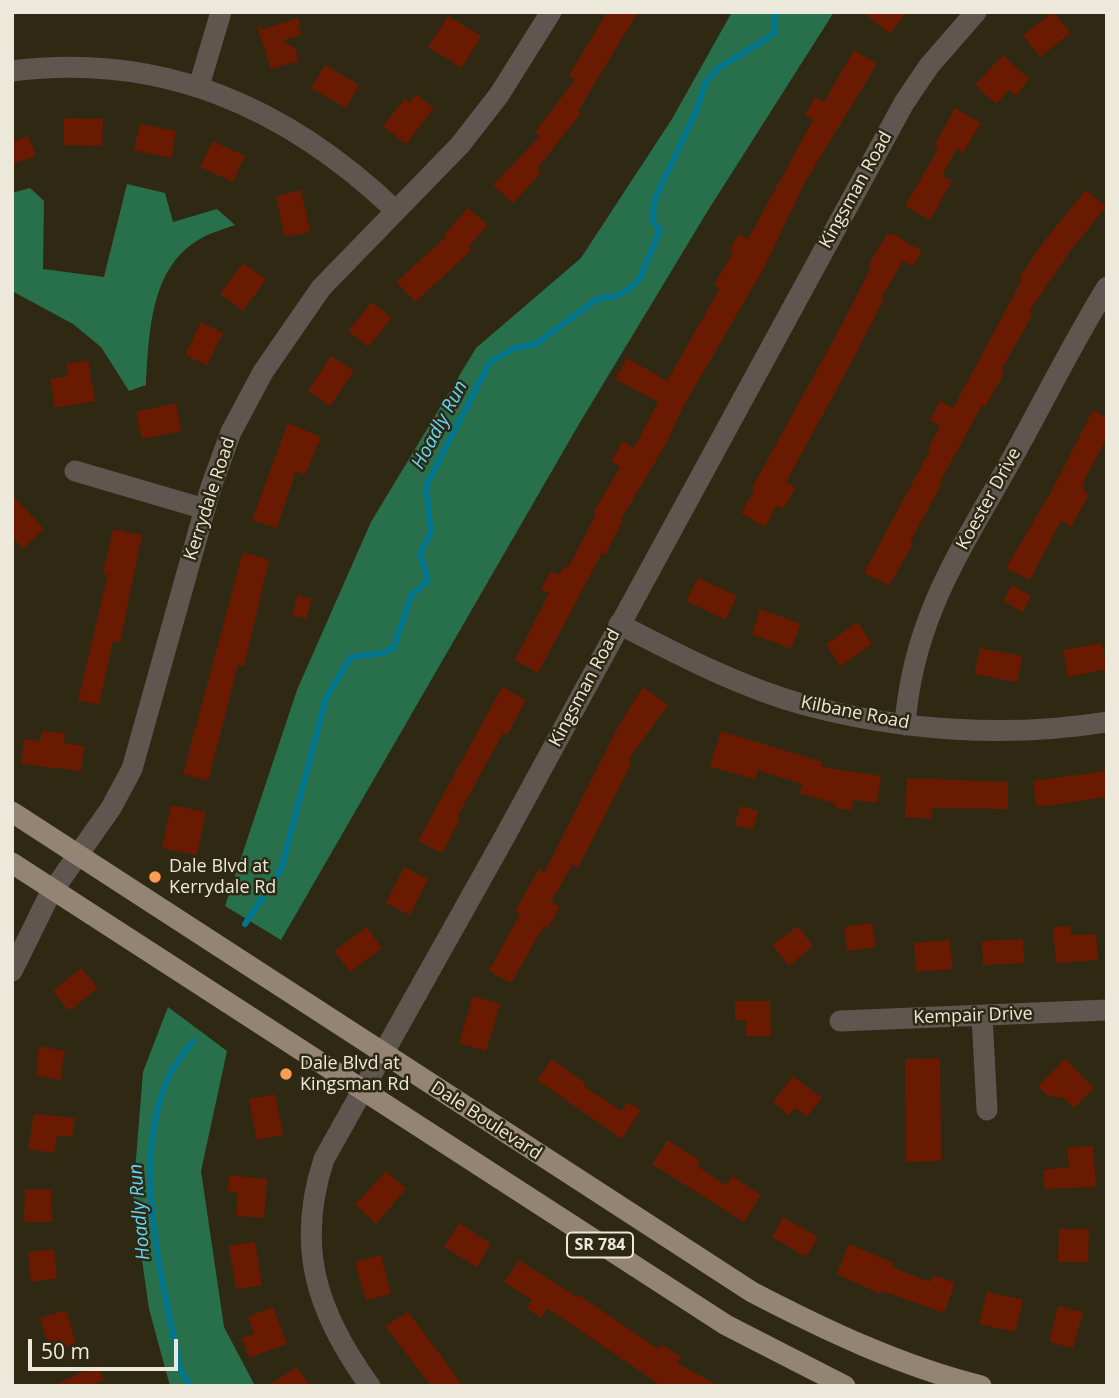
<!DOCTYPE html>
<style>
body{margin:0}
#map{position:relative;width:1119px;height:1398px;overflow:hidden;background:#2f2914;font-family:"Open Sans",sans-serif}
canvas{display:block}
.frame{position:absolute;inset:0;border:14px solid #ece9db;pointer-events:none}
.scale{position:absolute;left:28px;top:1339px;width:150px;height:32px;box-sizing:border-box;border:4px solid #ece9db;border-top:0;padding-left:9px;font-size:21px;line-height:24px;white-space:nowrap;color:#ece9db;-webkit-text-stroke:5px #2f2914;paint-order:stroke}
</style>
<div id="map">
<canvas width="1119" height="1398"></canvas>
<div class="frame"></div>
<div class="scale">50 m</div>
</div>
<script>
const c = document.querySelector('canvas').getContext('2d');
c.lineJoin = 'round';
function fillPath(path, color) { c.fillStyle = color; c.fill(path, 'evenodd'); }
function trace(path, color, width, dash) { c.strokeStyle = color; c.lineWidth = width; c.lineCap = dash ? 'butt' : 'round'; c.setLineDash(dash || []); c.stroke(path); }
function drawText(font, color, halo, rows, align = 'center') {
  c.font = font + ' "Open Sans",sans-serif'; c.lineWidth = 5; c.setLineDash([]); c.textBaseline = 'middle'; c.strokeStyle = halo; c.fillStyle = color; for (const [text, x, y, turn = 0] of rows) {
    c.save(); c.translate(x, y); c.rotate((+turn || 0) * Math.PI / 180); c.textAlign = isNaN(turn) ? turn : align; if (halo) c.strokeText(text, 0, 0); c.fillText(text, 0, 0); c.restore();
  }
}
fillPath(new Path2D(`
 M732,12H834L707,212L579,424L281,940L225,906L297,690L371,522L476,348L581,258L672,119Z
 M127,184L165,193L173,222L217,209L235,225C224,229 210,233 200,239C150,267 149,334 146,385L129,391L101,347L73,324L12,291V193L30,188L44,201L43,269L104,277Z
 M168,1007L227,1051L201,1171L224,1327L255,1386H170L149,1309L133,1196L143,1072Z`), '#27704b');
trace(new Path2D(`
 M245,924L281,870L326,698L351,657L383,653L394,647L411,595L428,581L420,553L431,533L426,486L490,362L515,348L536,344L597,299L617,296L630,288L640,278L660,230L653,222L654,201L698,107L705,83L717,69L774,34L775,12
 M190,1386L180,1369C163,1279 129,1164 169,1076C174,1064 186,1052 193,1041`), '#03768f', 6);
fillPath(new Path2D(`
 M607,12H638L578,111L581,113L537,169L541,173L513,203L493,185L540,136L535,132L575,80L569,76Z
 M863,12H907L890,34Z
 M1053,12L1071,33L1040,57L1023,35Z
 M448,16L481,36L462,68L428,47Z
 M298,18L301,35L282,41L295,48L299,61L271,69L257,26L263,29Z
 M854,50L877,64L805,182L764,268L684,405L667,442L621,519L623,520L605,555L602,553L538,673L515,660L549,593L541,589L551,571L559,575L564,566L568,568L596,514L593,513L620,467L611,461L623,441L634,448L658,402L615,379L627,358L667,381L720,288L714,285L733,252L730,251L738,234L748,239L813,120L805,115L815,97L824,102Z
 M1003,55L1029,79L1016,96L1009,90L996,104L975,85Z
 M325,65L359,85L346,108L311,88Z
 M416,94L434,108L406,144L383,126L405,99L410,103Z
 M955,108L981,123L963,153L957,148L942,176L952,181L930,220L905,206L938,149L934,146Z
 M64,118L103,119L102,146L64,145Z
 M140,124L176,131L171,158L134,150Z
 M28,136L36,156L12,164V142Z
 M213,141L245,156L233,182L200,167Z
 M301,190L310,232L285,237L276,196Z
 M1086,190L1106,207L1071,250L1029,312L1033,314L1001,370L1005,372L985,407L982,405L940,482L942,483L910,542L913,544L889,585L864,573L930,450L928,449L940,426L930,420L940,401L953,408L1022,280L1019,278L1044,241Z
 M468,208L488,225L468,247L472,250L415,302L396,282L446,237L444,235Z
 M887,234H893L922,251L913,266L903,261L881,298L884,299L850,365L786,482L796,488L783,509L777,505L765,527L741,513L755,490L752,488L840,328L871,267L868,266Z
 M243,263L266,279L243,311L220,294Z
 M372,302L392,318L368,347L348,331Z
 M201,322L223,333L207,365L185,355Z
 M331,356L354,371L330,406L308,391Z
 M88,360L95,401L55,408L50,379L69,376L66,364Z
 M176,403L181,431L142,439L136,412Z
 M1093,410L1107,418V438L1082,484L1085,485L1083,490L1089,494L1071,527L1061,521L1030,580L1006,568L1051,492Z
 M288,423L321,437L305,475L296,471L277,528L252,520Z
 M12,495L44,529L23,549L12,536Z
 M113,529L142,535L120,643L113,641L99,705L78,700L108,575L103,574Z
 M243,552L269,560L244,666L238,665L208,781L183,774Z
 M698,578L737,596L725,620L686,601Z
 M1012,585L1031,596L1023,612L1003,601Z
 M298,595L312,599L306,619L292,615Z
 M760,609L801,624L791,649L752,634Z
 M858,622L872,644L840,666L826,644Z
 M1102,643L1107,669L1068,677L1063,650Z
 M980,648L1022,656L1017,682L974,674Z
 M502,687L526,700L507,735L503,733L457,817L460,819L442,853L418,841Z
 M643,687L668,705L628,760L632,762L578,868L572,865L551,902L560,907L548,928L544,926L511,983L489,971L520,914L515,911L539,869L544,873L618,727Z
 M42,731L65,733L64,743L84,746L81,771L21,764L24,739L40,741Z
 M721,731L823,762L822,767L881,776L877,803L853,800L852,810L836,808V804L799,793L802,784L758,770L755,779L710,767Z
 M1107,771V797L1037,807L1033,781Z
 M907,778L1008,782V809L932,808L931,819L905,817Z
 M171,805L206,812L197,855L162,848Z
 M740,806L758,811L753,830L735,825Z
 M404,867L428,879L410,915L386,903Z
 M872,923L876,947L847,951L844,927Z
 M798,926L813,946L789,966L772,945Z
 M1070,926L1071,935L1096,934L1098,960L1056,963L1053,927Z
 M367,927L382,948L350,972L334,951Z
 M1023,939L1024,963L983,965L982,941Z
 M950,940L952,969L916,972L914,943Z
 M81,968L98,988L69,1011L53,991Z
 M473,996L500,1004L486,1051L459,1043Z
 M735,1001H770L771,1036H746V1020H735Z
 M39,1046L65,1051L60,1080L36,1075Z
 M940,1058L941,1161L906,1162L905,1059Z
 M552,1059L586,1084L584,1087L622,1111L627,1102L641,1110L622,1139L537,1080Z
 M1065,1059L1094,1088L1074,1108L1064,1098L1048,1096L1038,1086Z
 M793,1076L822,1098L807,1117L795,1108L789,1115L773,1102Z
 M275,1094L283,1135L257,1140L249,1099Z
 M34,1114L75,1118L72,1137L57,1135L54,1153L28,1149Z
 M668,1140L700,1161L697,1166L726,1185L732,1176L761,1195L744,1222L652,1164Z
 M1093,1146L1096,1187L1045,1189L1043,1170L1069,1167L1067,1148Z
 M386,1171L406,1189L376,1224L355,1205Z
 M229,1175L267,1179L264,1218L236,1216L238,1193L228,1192Z
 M25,1189L51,1190L52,1222H24Z
 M783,1217L818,1237L806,1257L772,1237Z
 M459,1223L491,1244L477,1267L444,1247Z
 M1059,1229H1089L1088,1262H1058Z
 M255,1242L262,1285L236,1289L229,1246Z
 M849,1244L894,1263L892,1267L930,1282L933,1275L955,1283L944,1313L882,1291L880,1294L837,1274Z
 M54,1249L57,1278L31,1282L28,1252Z
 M381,1255L391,1294L366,1300L355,1262Z
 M519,1260L577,1297L579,1295L658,1349L661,1344L681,1357L677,1363L719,1386H662L547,1308L541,1318L526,1308L532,1300L504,1282Z
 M987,1292L1023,1300L1015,1332L979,1324Z
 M1058,1306L1083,1312L1073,1348L1049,1342Z
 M273,1307L287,1344L249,1358L242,1338L254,1334L248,1317Z
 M66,1310L76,1344L50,1352L40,1318Z
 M408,1312L444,1360L462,1386H431L385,1326Z
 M97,1365L104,1380L91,1386H52Z
 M297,1367L310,1386H267Z`), '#691a00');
trace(new Path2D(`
 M12,71C164,52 288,108 396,211
 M199,86L221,12
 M75,471L205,509
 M619,624C679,655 740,687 805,705C902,731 1008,738 1107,722
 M905,725C913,616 963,547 1014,455C1045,399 1073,342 1107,287
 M12,971L49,896L111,808L132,769L211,487L231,432L263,372L321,288L460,145L499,95L551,12
 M982,1016L987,1110
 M840,1021L1107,1010
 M370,1386C317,1313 295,1247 324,1159L504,838L904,103L929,66L976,12`), '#5f574f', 21);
trace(new Path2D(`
 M12,812L752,1292C825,1330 901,1366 981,1386
 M12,863L726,1325L845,1386`), '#948474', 21);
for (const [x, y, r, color] of [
 [155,877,7,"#fd9d54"],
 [286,1074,7,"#fd9d54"]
]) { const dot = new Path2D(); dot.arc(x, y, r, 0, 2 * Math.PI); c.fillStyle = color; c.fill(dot); trace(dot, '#2f2914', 2.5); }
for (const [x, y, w] of [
 [600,1245,66]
]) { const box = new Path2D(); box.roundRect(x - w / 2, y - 12.5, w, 25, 5); c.fillStyle = '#2f2914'; c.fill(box); trace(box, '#ece9db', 2); }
drawText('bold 16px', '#ece9db', null, [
 ["SR 784",600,1245]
]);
drawText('18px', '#ece9db', '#2f2914', [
 ["Kingsman Road",856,190,-61],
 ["Kerrydale Road",210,499,-72],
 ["Koester Drive",989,499,-61],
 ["Kingsman Road",585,688,-62],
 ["Kilbane Road",855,713,11],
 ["Kempair Drive",973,1016,-2],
 ["Dale Boulevard",486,1121,33]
]);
drawText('18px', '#ece9db', '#2f2914', [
 ["Dale Blvd at",169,867],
 ["Kerrydale Rd",169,888],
 ["Dale Blvd at",300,1064],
 ["Kingsman Rd",300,1085]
], 'left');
drawText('italic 19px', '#5fdafc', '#2f2914', [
 ["Hoadly Run",440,425,-62],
 ["Hoadly Run",140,1212,-95]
]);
</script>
